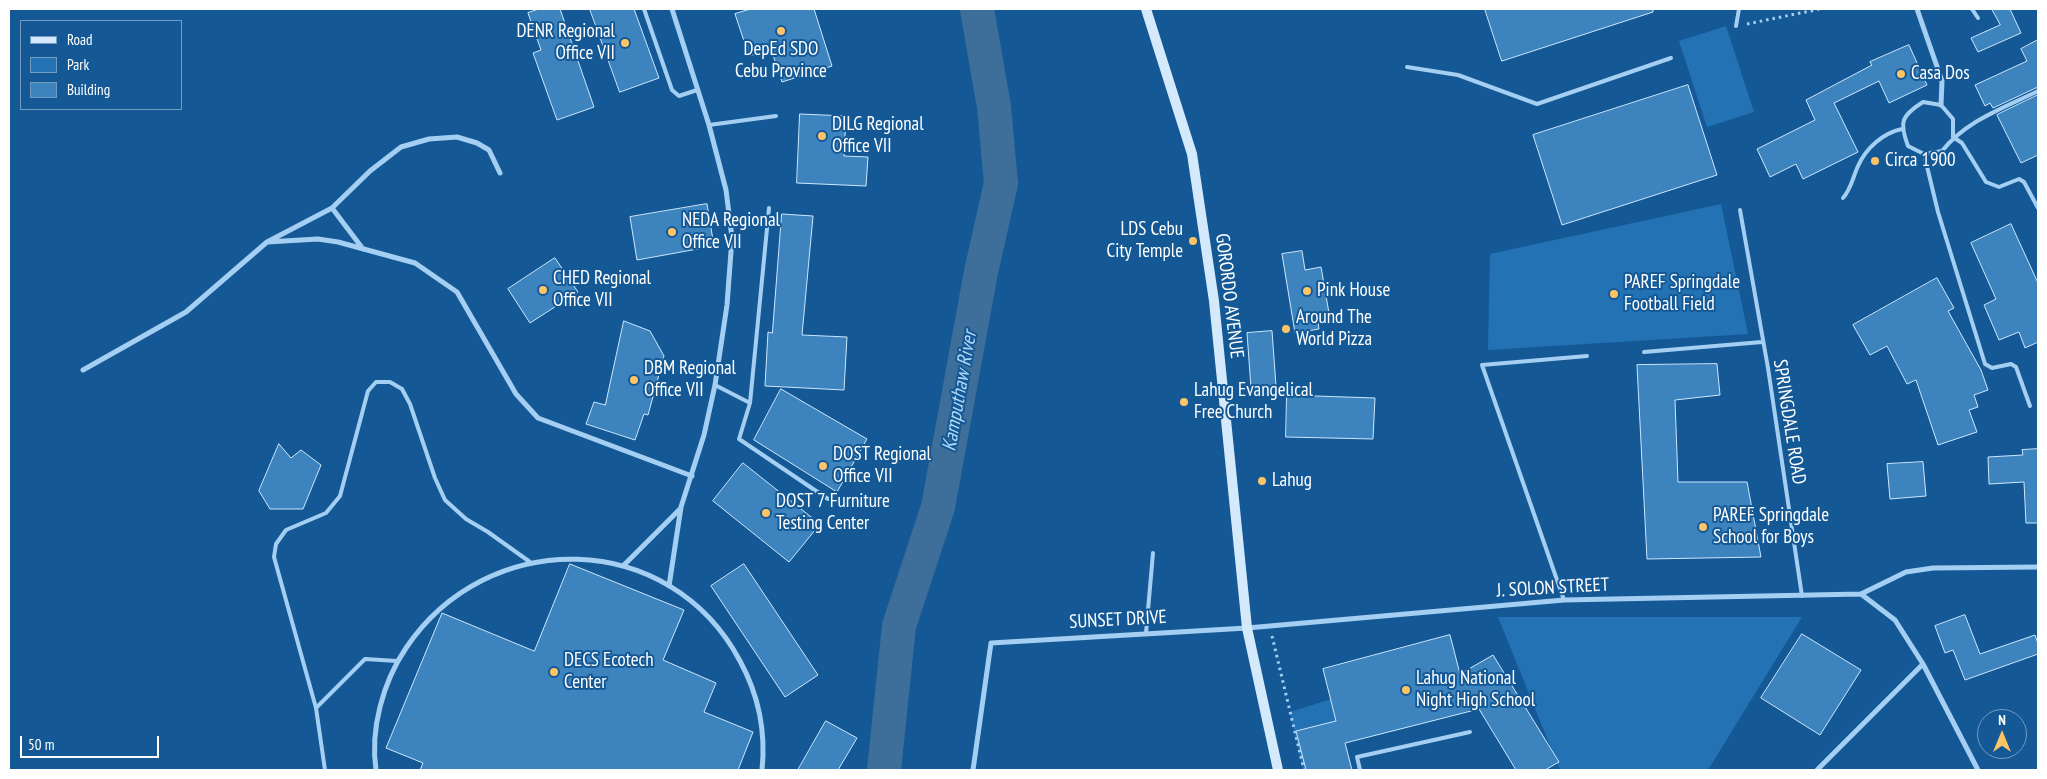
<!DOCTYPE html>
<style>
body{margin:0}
#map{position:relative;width:2047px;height:779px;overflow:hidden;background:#145996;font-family:"PT Sans Narrow",sans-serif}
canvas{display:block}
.frame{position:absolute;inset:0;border:10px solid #fff;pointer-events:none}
.legend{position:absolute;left:20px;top:20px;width:162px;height:90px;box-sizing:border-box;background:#145996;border:1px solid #729bc0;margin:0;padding:6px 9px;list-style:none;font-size:15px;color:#fff}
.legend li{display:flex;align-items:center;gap:10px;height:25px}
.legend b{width:25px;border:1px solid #729bc0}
.north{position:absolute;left:1977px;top:709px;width:50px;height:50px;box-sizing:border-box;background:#145996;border:1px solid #729bc0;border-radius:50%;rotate:0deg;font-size:14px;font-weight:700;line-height:20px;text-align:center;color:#fff}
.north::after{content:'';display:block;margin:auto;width:18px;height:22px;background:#ffc466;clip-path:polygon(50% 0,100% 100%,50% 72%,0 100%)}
.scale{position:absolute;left:20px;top:736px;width:139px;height:22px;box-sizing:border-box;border:2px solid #fff;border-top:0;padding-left:6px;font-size:15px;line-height:18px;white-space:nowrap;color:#fff;-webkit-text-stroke:4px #145996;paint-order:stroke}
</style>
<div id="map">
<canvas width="2047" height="779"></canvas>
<div class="frame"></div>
<ul class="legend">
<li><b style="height:6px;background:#d4e9fc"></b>Road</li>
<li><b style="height:14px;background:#2372b3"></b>Park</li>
<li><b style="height:14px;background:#3d83be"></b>Building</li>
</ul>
<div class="north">N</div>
<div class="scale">50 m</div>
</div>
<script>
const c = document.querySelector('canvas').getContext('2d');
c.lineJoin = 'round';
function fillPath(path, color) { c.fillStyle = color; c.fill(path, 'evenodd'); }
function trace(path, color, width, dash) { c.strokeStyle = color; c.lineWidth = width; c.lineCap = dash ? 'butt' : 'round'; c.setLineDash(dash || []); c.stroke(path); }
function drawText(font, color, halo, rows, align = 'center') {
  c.font = font + ' "PT Sans Narrow",sans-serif'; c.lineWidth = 4; c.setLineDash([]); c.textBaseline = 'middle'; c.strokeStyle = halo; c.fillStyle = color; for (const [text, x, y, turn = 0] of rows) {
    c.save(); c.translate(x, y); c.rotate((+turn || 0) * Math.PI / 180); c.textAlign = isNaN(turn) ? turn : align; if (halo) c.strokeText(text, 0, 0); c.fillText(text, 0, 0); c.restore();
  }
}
fillPath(new Path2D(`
 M1726,26L1754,112L1707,127L1679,41Z
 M1721,204L1748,334L1488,350L1490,254Z
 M1498,617H1802L1708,770H1560Z
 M1331,699L1340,721L1352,770H1303L1290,712Z`), '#2372b3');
trace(new Path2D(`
 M884,770L899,626L938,507L981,272L1001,183L994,107L977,9`), '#3e6f9b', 34);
const building = new Path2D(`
 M539,9H560L594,107L557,120L533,53L541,50L528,13Z
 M590,9H634L659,78L620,92Z
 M751,9H814L832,66L782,82L771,49L749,56L735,14Z
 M1485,9H1653V12L1502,61Z
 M1992,9H2010L2021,33L1978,52L1971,38L2000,25Z
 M2038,40V87L1993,108L1990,103L1985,106L1975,85L2027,61L2021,49Z
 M1909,45L1927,85L1889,103L1879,81L1834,103L1858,152L1803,179L1796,164L1770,177L1757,149L1815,120L1806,100L1872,65L1870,62Z
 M1688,85L1717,175L1562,225L1533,135Z
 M2038,95V155L2021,163L1997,115Z
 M800,114L846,116L844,156L868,157L866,186L797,183Z
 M707,204L714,246L637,260L630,217Z
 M782,214L813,216L802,335L847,337L844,390L765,386L768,332L772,333Z
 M2011,224L2038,283V342L2025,348L2019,332L1999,340L1984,305L1996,299L1971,243Z
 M1302,251L1305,270L1321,267L1329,313L1317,315L1319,329L1295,333L1282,254Z
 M555,258L578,292L530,323L508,289Z
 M1937,278L1954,308L1948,311L1981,370L1988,390L1974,395L1978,407L1969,410L1977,432L1938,445L1916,380L1907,384L1887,346L1870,355L1853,325Z
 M624,321L650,331L664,356L648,415L644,414L635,440L586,424L594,402L605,405Z
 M1272,331L1276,386L1251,388L1247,333Z
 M1717,364L1720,395L1675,400L1678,482H1747L1761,557L1647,559L1637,365Z
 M781,389L867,439L837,492L754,440Z
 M1287,395L1375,398L1373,439L1286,437Z
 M279,444L291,458L301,450L321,465L303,509H270L259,491Z
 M2038,449V523H2026L2024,482L1989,484L1988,457L2023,455L2022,450Z
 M1923,462L1926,496L1890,499L1887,464Z
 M743,463L820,524L789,562L713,501Z
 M570,564L684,610L663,660L716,683L704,712L753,732L738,770H420L423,763L386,748L442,613L534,651Z
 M744,564L818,675L785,697L711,586Z
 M1965,615L1980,654L2035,635L2038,644V654L1965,680L1953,650L1945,653L1935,626Z
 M1802,634L1861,670L1820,735L1761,698Z
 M1450,635L1460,674L1493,655L1559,762L1545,770H1516L1479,709L1345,743L1352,770H1306L1296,731L1336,721L1323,669Z
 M826,721L857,738L838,770H798Z`);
fillPath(building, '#3d83be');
trace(building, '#cce7fd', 1);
trace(new Path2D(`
 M1747,24L1820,9
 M1272,636L1304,770`), '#a5cff2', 3, [2.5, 4]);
trace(new Path2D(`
 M644,9L672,90L679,96L697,90
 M1972,9L1978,18
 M1736,26L1739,9
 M1407,67L1458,75L1537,104L1671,58
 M709,125L776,116
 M1953,137V119L1941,105L1923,102C1901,116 1899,122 1908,146L1924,154L1942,151C1967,120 2004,108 2038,91
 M1953,137L1962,143L1986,182L1999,187L2019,179L2024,182L2038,208
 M1924,154L1938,212L1985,364L1992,368L2011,364L2016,367L2030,406
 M1843,198C1851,189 1853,177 1858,166C1866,148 1883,133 1902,129
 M769,208L750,403L739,439L828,499
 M1740,210L1768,368L1802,596
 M1644,352L1762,342
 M715,385L750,403
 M1564,600L1482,365L1587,356
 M1146,633L1153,553
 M316,708L274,557L276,544L286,530L326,513L340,496L368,391L376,382H390L402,389L410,404L435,478L445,500L466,519L488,532L530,562
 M325,770L316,708L365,659L397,661
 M1360,770L1357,757L1470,732`), '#a5cff2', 4);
trace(new Path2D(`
 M1917,9L1942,81L1941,105
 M332,208L363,249
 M267,242L318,239L338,242L415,263L457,292L516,394L538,418L692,476
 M83,370L186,312L267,242L332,208L370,171L401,147L429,139L457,137L477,143L489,150L500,173
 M623,566L681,508
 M669,586L681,507L704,435L715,385L727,305L732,238L726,190L709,125L672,9
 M1861,594L1895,620L1923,664L1978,770
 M376,770C370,729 383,682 406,648C488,526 670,529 740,661C758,694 766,732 762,770
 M973,770L991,643L1247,628L1564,600L1861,594L1906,572L1933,568L2038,567
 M1817,770L1923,664`), '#a5cff2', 5);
trace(new Path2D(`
 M1146,9L1192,154L1214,301L1247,628L1278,770`), '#d4e9fc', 10);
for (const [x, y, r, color] of [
 [781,31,5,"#ffc466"],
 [625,43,5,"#ffc466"],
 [1901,74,5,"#ffc466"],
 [822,136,5,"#ffc466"],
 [1875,161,5,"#ffc466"],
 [672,232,5,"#ffc466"],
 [1193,241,5,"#ffc466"],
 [543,290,5,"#ffc466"],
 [1307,291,5,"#ffc466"],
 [1614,294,5,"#ffc466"],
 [1286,329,5,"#ffc466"],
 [634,380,5,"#ffc466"],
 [1184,402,5,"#ffc466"],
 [823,466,5,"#ffc466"],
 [1262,481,5,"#ffc466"],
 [766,513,5,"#ffc466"],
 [1703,527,5,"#ffc466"],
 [554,672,5,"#ffc466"],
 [1406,690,5,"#ffc466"]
]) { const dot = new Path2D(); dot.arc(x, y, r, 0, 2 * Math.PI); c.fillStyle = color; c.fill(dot); trace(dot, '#145996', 2); }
drawText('19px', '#fff', '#145996', [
 ["DENR Regional",615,32,"right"],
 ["Office VII",615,54,"right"],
 ["DepEd SDO",781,50,"center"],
 ["Cebu Province",781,72,"center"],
 ["Casa Dos",1911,74],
 ["DILG Regional",832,125],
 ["Office VII",832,147],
 ["Circa 1900",1885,161],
 ["NEDA Regional",682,221],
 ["Office VII",682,243],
 ["LDS Cebu",1183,230,"right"],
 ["City Temple",1183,252,"right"],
 ["CHED Regional",553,279],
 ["Office VII",553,301],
 ["PAREF Springdale",1624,283],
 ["Football Field",1624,305],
 ["Pink House",1317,291],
 ["Around The",1296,318],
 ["World Pizza",1296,340],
 ["DBM Regional",644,369],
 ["Office VII",644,391],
 ["Lahug Evangelical",1194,391],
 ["Free Church",1194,413],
 ["DOST Regional",833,455],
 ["Office VII",833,477],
 ["Lahug",1272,481],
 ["DOST 7 Furniture",776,502],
 ["Testing Center",776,524],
 ["PAREF Springdale",1713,516],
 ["School for Boys",1713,538],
 ["DECS Ecotech",564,661],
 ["Center",564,683],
 ["Lahug National",1416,679],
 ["Night High School",1416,701]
], 'left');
drawText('19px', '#fff', '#145996', [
 ["GORORDO AVENUE",1229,296,83],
 ["SPRINGDALE ROAD",1789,422,81],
 ["J. SOLON STREET",1553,588,-3],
 ["SUNSET DRIVE",1118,620,-3]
]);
drawText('italic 20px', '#b1d9f9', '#145996', [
 ["Kamputhaw River",960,391,-80]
]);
</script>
